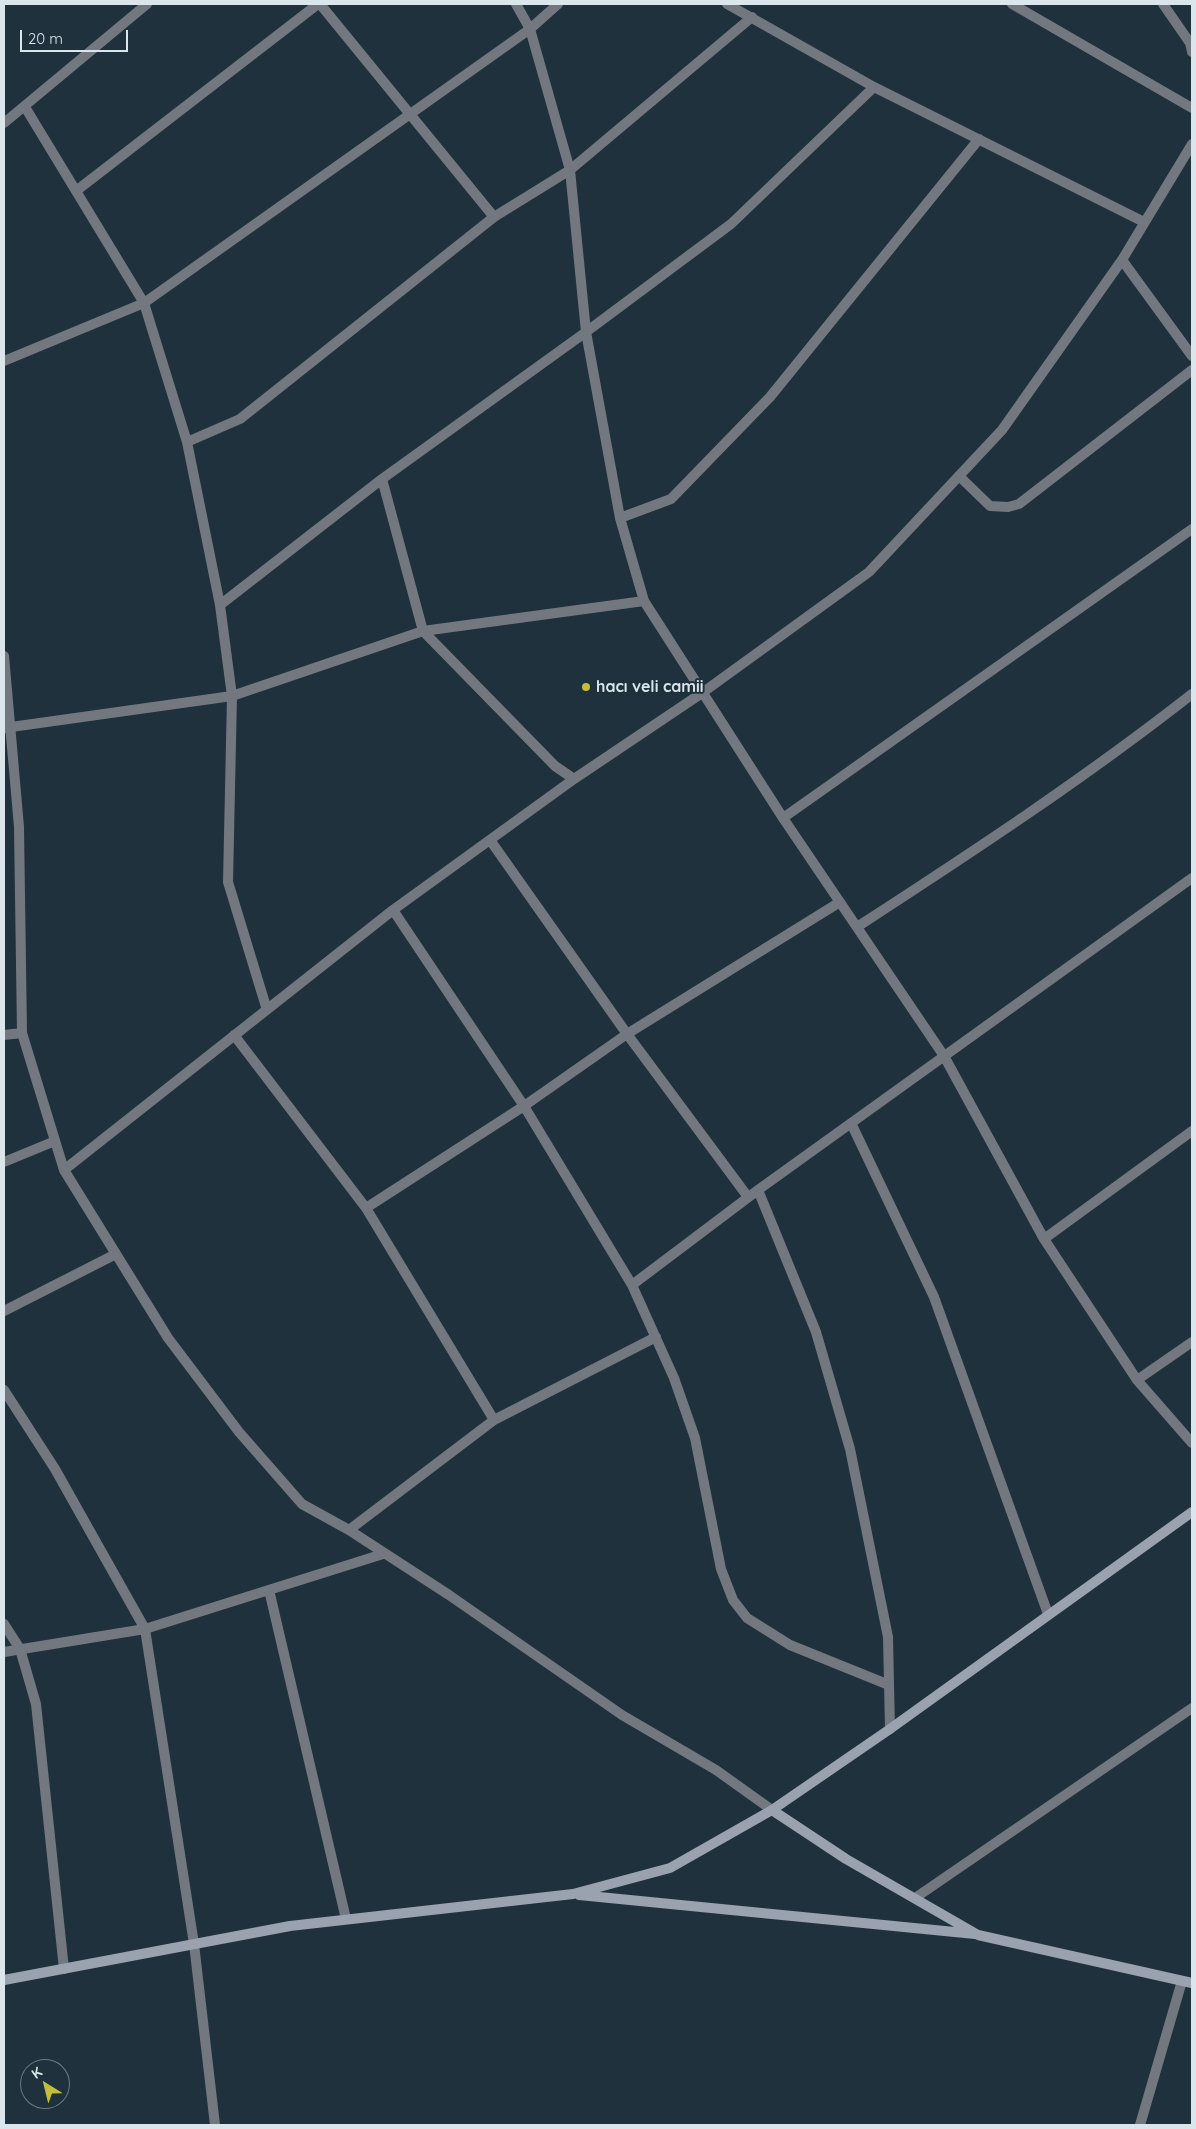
<!DOCTYPE html>
<meta charset="utf-8">
<style>
body{margin:0}
#map{position:relative;width:1196px;height:2129px;overflow:hidden;background:#1f313c;font-family:Quicksand,sans-serif}
canvas{display:block}
.frame{position:absolute;inset:0;border:5px solid #dae5ec;pointer-events:none}
.north{position:absolute;left:20px;top:2059px;width:50px;height:50px;box-sizing:border-box;background:#1f313c;border:1px solid #6a7982;border-radius:50%;rotate:324deg;font-size:14px;font-weight:700;line-height:20px;text-align:center;color:#dae5ec}
.north::after{content:'';display:block;margin:auto;width:18px;height:22px;background:#c3bd3e;clip-path:polygon(50% 0,100% 100%,50% 72%,0 100%)}
.scale{position:absolute;left:20px;top:30px;width:108px;height:22px;box-sizing:border-box;border:2px solid #dae5ec;border-top:0;padding-left:6px;font-size:15px;line-height:18px;white-space:nowrap;color:#dae5ec;-webkit-text-stroke:4px #1f313c;paint-order:stroke}
</style>
<div id="map">
<canvas width="1196" height="2129"></canvas>
<div class="frame"></div>
<div class="north">K</div>
<div class="scale">20 m</div>
</div>
<script>
const c = document.querySelector('canvas').getContext('2d');
c.lineJoin = 'round';
function trace(path, color, width, dash) { c.strokeStyle = color; c.lineWidth = width; c.lineCap = dash ? 'butt' : 'round'; c.setLineDash(dash || []); c.stroke(path); }
function drawText(font, color, halo, rows, align = 'center') {
  c.font = font + ' Quicksand,sans-serif'; c.lineWidth = 4; c.setLineDash([]); c.textBaseline = 'middle'; c.strokeStyle = halo; c.fillStyle = color; for (const [text, x, y, turn = 0] of rows) {
    c.save(); c.translate(x, y); c.rotate((+turn || 0) * Math.PI / 180); c.textAlign = isNaN(turn) ? turn : align; if (halo) c.strokeText(text, 0, 0); c.fillText(text, 0, 0); c.restore();
  }
}
trace(new Path2D(`
 M959,476L990,506L1008,507L1019,504L1192,370`), '#737880', 10);
trace(new Path2D(`
 M320,4L494,217
 M516,4L530,29L570,170L586,332L620,518L644,601L783,818L944,1056L1044,1239L1137,1380L1192,1443
 M727,4L874,87L1144,222
 M1012,4L1192,108
 M1163,4L1190,43L1192,52
 M25,107L144,303L187,442L220,605L232,696L228,882L267,1010
 M4,123L147,4
 M76,191L318,4
 M1122,260L1192,356
 M4,361L144,303L530,29L558,4
 M187,442L240,419L494,217L570,170L752,17
 M382,479L423,631L555,766L574,779
 M620,518L671,499L770,397L979,139
 M220,605L382,479L586,332L731,224L874,87
 M4,656L19,827L22,1033L64,1170L168,1338L239,1432L302,1504L349,1530L449,1595L622,1715L716,1770L772,1810
 M4,728L232,696L423,631L644,601
 M783,818L1192,529
 M490,840L627,1034L748,1197
 M393,910L524,1106L632,1285L674,1378L695,1438L721,1569L733,1600L747,1618L790,1645L889,1685
 M857,927C971,853 1085,778 1192,694
 M4,1035L22,1033
 M234,1035L366,1208L494,1420
 M851,1123L934,1297L1048,1614
 M4,1162L55,1141
 M64,1170L393,910L574,779L702,693L869,572L1002,430L1122,260L1192,144
 M758,1190L816,1332L850,1449L888,1637L890,1729
 M366,1208L524,1106L627,1034L840,902
 M1044,1239L1192,1131
 M632,1285L758,1190L1192,878
 M4,1311L116,1254
 M1137,1380L1192,1342
 M4,1390L55,1469L145,1629L194,1944L215,2125
 M349,1530L494,1420L656,1337
 M269,1590L346,1919
 M4,1624L20,1649L36,1704L64,1969
 M4,1652L145,1629L383,1554
 M915,1898L1192,1708
 M1140,2125L1182,1981`), '#737880', 10);
trace(new Path2D(`
 M772,1810L846,1859L978,1935L1192,1983
 M579,1895L975,1934
 M4,1980L290,1926L573,1894L670,1868L772,1810L890,1729L1192,1512`), '#9aa2af', 10);
for (const [x, y, r, color] of [
 [586,687,5,"#c3bd3e"]
]) { const dot = new Path2D(); dot.arc(x, y, r, 0, 2 * Math.PI); c.fillStyle = color; c.fill(dot); trace(dot, '#1f313c', 2); }
drawText('bold 16px', '#dae5ec', '#1f313c', [
 ["hacı veli camii",596,687]
], 'left');
</script>
